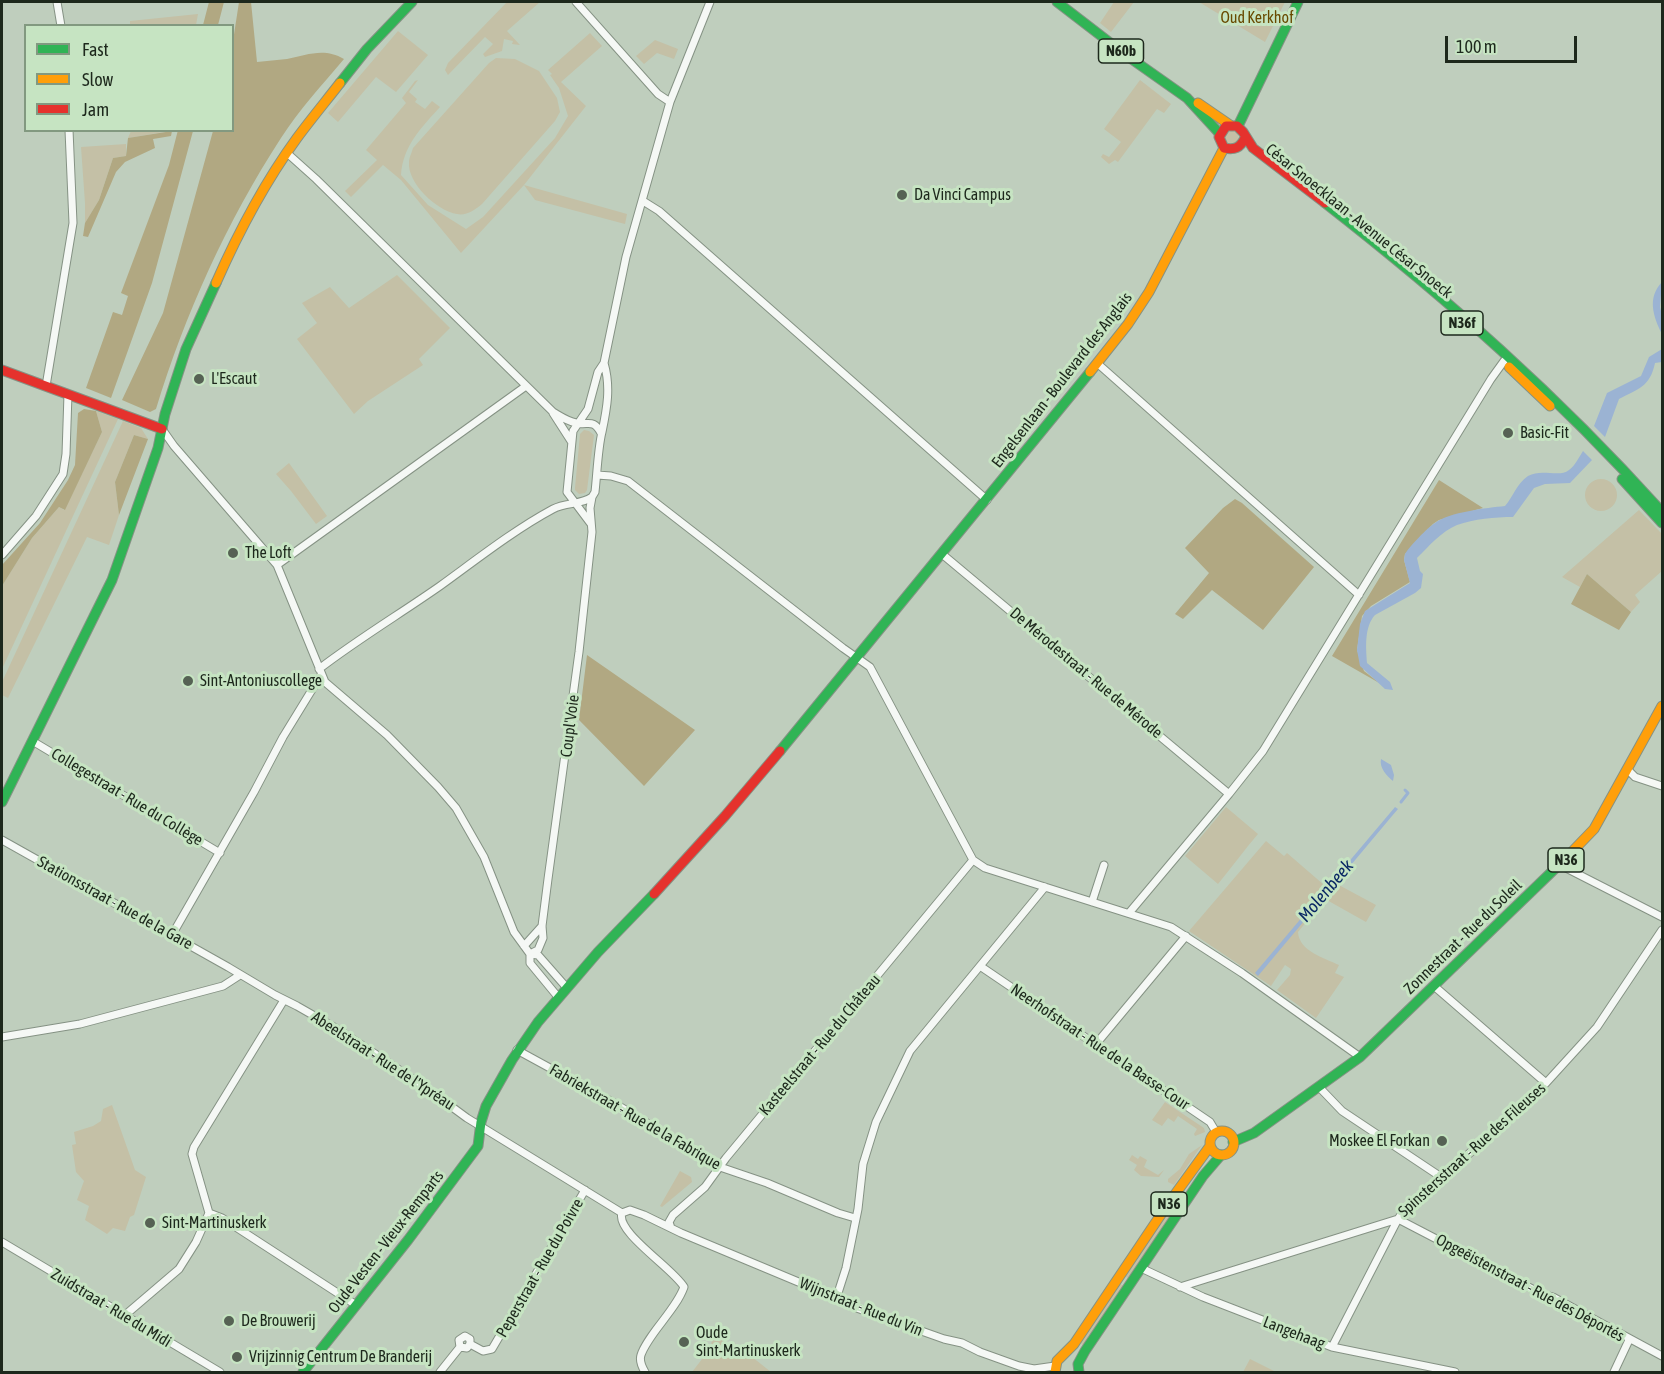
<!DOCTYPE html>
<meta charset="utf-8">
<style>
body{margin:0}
#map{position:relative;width:1664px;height:1374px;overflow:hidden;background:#bfcebd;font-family:"Asap Condensed",sans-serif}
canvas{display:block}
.frame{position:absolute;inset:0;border:3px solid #1d281c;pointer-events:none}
.legend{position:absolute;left:24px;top:24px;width:210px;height:108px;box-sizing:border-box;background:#c6e4c2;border:2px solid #829980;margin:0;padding:8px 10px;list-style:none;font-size:18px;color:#1d281c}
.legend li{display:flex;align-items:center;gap:12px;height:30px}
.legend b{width:30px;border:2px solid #829980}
.scale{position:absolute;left:1445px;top:36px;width:132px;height:27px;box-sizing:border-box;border:3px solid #1d281c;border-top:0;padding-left:8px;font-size:18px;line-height:21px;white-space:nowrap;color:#1d281c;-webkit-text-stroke:4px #c6e4c2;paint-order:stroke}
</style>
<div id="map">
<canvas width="1664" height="1374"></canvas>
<div class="frame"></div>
<ul class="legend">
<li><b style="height:8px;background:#30b455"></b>Fast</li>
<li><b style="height:8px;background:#ff9f0a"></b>Slow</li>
<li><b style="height:8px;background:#e5322d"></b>Jam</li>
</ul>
<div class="scale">100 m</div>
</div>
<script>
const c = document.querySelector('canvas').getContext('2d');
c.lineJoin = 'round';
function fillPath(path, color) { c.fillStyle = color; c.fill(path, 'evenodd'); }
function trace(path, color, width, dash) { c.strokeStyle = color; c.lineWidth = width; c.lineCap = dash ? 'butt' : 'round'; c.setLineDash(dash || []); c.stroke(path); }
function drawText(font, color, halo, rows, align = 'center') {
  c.font = font + ' "Asap Condensed",sans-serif'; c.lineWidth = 6; c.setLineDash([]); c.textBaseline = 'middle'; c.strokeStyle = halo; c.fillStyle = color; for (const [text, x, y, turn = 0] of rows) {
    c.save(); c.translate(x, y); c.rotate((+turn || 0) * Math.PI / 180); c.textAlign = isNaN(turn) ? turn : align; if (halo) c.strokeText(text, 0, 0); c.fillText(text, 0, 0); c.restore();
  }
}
fillPath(new Path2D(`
 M507,2H540L507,31L520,45L512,44L513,41L504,39L502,51L485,57L483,54L493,44L485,37L448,75L445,70L448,63Z
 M1114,2H1134L1111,32L1100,23Z
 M1199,2H1285L1265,42Z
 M198,14L196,25H130V21Z
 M398,31L428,55L396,92L376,77L338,122L328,113Z
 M590,33L602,46L561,82L586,106L524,185L627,214L625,224L535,200L524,185L461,253L401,180L383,165L351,197L345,191L377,160L366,150L406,103L402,98L415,81L418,80L409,92L417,99L415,102L425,109L432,101L440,107C421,128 403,146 401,175L428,205L466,229L483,217L555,138L568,116L559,88L550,75L552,74L548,70Z
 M655,40L678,49L674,59L657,53L644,64L636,56Z
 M496,58L515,59L539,71L557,98L560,112L555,121L482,204C475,210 466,216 457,214C437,211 407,183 409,162C409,158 412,152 413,148L489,63Z
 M1140,80L1171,104L1164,113L1157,109L1118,162L1115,160L1109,164L1101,157L1103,154L1109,157L1121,142L1104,129Z
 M131,131H170L128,138Z
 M1225 138a7 7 0 1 1 14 0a7 7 0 1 1-14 0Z
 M126,144V156L113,158L99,200L85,223V203L81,147Z
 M397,275L450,328L419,359L423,365L368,401L354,414L297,339L317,323L302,303L330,287L349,308Z
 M96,411L118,419L2,669V586L32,538L59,507L64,510L102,432Z
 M123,421L141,428L148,439L134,435L115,482L119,515L109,545L87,537L8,698L2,695V682Z
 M584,430L589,431L594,435L587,490L585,493L579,494L575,490V488L580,434Z
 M289,463L327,516L316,524L291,491L276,474Z
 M1585 495a16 16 0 1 1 32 0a16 16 0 1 1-32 0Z
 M1639,510L1662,534V571L1635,595L1640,602L1631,612L1587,574L1580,587L1562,577Z
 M1226,807L1258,834C1244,850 1232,867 1218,884L1185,856Z
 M1266,841L1284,856L1287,853L1331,891L1337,884L1376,905L1366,922L1325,899L1298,932C1299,951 1324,958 1339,965L1335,973L1344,977L1316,1018L1277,990L1290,975L1291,969L1285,965L1271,986L1189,931Z
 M1165,1102L1204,1128L1205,1132L1195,1136L1194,1134L1197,1129L1178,1116L1174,1122L1168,1118L1162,1126L1152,1120Z
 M112,1105L135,1170L146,1177L134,1215L130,1217L125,1231L113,1228L107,1234L85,1220L89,1206L77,1200L84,1181L76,1172L72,1145L76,1144L74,1132L93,1126L101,1121L103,1109Z
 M1202,1145L1174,1185L1168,1182V1179L1180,1169L1189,1154Z
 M1132,1155L1138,1159L1140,1156L1147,1160L1144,1167L1158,1175L1164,1170L1159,1177L1141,1176L1134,1170L1137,1165L1129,1160Z
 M680,1171L691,1177L692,1182L662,1207L660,1206Z
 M1170,1209L1174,1212L1129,1279L1125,1276Z
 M1120,1284L1124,1286L1084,1346L1080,1343Z
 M716,1337H719L729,1345L732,1341L771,1372H692L713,1345L711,1343Z
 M1250,1359L1274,1371V1372H1243Z`), '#c4c0a6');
fillPath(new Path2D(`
 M209,2H224L218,25H203Z
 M239,2H251L257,62C267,61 277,60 287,59C307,55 324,47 344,59C322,85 299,110 281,138C227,221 185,314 156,409L150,412L122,400L163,313L213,131L232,130L233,41Z
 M178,130L193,131L152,283L111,398L86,388L113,312L122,315L128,296L121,293L169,165Z
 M172,131L171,136L153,139L155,148L125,162L116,172L88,237L83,236L85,223L99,200L113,158L126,156L128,138Z
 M84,409L96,411L102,432L65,510L59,507L32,538L2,586V565L40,523L68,480L75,465L78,413Z
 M134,435L148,439L119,515L115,482Z
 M1439,480L1483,508L1439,520L1433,524L1405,554L1404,560L1410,582L1371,606L1362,616L1357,650L1364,671L1381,684L1332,656Z
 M1235,499L1242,503L1314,567L1263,630L1212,590L1183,619L1175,614L1209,573L1185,548L1223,508Z
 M1587,574L1631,612L1619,630L1571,604Z
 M587,655L695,730L644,786L579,720Z`), '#b1a882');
fillPath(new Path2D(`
 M1662,282L1660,307L1662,315V334C1653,316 1647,298 1662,282Z
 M1662,349V362L1655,363C1650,387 1638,389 1619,399L1605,437L1594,426L1607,393L1641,376L1649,357Z
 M1583,451L1592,460L1570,483L1545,484L1534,488L1513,517C1495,517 1474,519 1457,525C1442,531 1429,546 1417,558L1420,571L1423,574L1421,588L1415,593L1375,615C1364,627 1366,648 1367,663L1390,682L1393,690L1385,689L1360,666L1357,650L1360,624L1365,611L1410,583L1404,560L1405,554C1410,546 1427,528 1435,523C1449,512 1487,508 1505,506C1513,497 1517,483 1528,476C1542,468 1559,478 1569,470C1575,466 1579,457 1583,451Z
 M1381,759L1391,765L1394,775L1393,781C1387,776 1379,768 1381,759Z
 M1395,807L1398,809L1392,816L1258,976L1255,973Z`), '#9bb3d3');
trace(new Path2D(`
 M1401,802L1408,793L1405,790`), '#9bb3d3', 3);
const street = new Path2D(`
 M57,2L61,26
 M576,2L658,94L670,102
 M287,153L316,179L553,412C560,416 567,421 576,423C588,426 593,418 601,433
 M643,201L659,211L987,500
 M1097,363L1359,595
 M46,386L73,223L69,130
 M553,413L571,441
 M162,429L174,446L277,565L325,682L387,735L438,787L456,808L484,857L514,932L530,954L538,955L567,988
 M597,475L611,476L628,481L843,648L870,667L973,860L985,868L1171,927L1242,973L1360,1057
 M591,524L567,492L573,431L588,409L598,372L604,363L626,257L670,102L710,2
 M942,554L1229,794
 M2,555L36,516L63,474L66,454L68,394
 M277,565L526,386
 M319,669C358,639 400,614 440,586C476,560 514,530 553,509C566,502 581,505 592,497
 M34,742L220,853
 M1628,770L1635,777L1662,786
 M2,840L228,967L275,995L297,1006L339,1030L422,1085L467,1118L622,1213L630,1210L644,1215L681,1233L820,1291L832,1294L851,1306L944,1339L962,1343L980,1352L1019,1366L1034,1369L1055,1366
 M1560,865L1662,917
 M1092,902L1104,865
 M1129,913L1229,794L1263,751L1491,379L1504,361
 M172,935L254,792L283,737L321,675
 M524,946L542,926
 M530,954L538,950L543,938L542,926L548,879L579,652L592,532L590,508L592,497L595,492C597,474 598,448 602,432C607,408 611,387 604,363
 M530,954V963L558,997
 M980,966L1210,1122L1216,1132
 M1434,986L1546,1083
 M2,1037L80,1024L223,986L240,975
 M1096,1044L1186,936
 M517,1050L614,1103L720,1167L767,1183L838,1213L855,1218
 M1319,1087L1342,1111L1441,1177
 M209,1213L222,1218L356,1305
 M622,1213C615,1232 674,1269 684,1287C676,1310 648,1334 641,1355C639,1361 642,1367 645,1372
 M1398,1219L1542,1294L1553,1297L1662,1356
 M671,1228L669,1222L673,1215L705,1187L726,1158L973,860
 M2,1242L220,1372
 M1141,1268L1203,1297L1332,1347L1455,1372
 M1180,1287L1398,1219
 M837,1296L846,1268L858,1209L863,1164L876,1122L910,1051L1045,887
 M124,1316L179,1269L196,1242L209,1213L192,1154L194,1147L284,1000
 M460,1347L459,1340L465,1336L470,1339V1344L483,1351L492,1349L585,1190
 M1332,1347L1398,1219L1405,1209L1494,1132L1546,1083L1597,1027L1662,930
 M440,1372L460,1347L467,1348L470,1344
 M1614,1372L1629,1340`);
const fast = new Path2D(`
 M1057,2L1126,55L1187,98L1220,134
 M340,83L367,49L412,2
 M1238,126L1298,2
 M1325,203C1448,299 1558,396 1662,512
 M1622,479L1662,523
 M780,751L1090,372
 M2,802L112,580L158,448L165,414L186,349L216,283
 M1233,1142L1254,1133L1360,1057L1565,859
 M303,1372L408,1240L478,1146L481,1122L486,1106L512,1060L538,1022L598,952L654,894
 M1079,1372L1078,1364L1085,1351L1203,1176L1221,1155`);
const slow = new Path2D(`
 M1198,103L1230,125
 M216,283C238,233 265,182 297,138C311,119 326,101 340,83
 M1509,367L1550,406
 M1090,372L1128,324L1149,292L1224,148
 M1565,859L1594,829L1662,706
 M1210 1143a12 12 0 1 1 24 0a12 12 0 1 1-24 0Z
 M1055,1372L1057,1361L1074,1344L1168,1204L1210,1146`);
const jam = new Path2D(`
 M1245,138C1240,148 1235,150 1224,148L1219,137L1226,126H1237L1243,132L1253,148L1325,203
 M2,370L162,429
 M654,894L725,816L780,751`);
trace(street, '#859284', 9);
trace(fast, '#859284', 11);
trace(slow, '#859284', 11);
trace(jam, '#859284', 11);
trace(street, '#f5f8f5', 7);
trace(fast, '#30b455', 9);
trace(slow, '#ff9f0a', 9);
trace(jam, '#e5322d', 9);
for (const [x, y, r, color] of [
 [902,195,6,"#566254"],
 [199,379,6,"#566254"],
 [1508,433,6,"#566254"],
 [233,553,6,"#566254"],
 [188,681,6,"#566254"],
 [1442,1141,6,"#566254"],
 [150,1223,6,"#566254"],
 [229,1321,6,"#566254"],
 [684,1342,6,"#566254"],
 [237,1357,6,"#566254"]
]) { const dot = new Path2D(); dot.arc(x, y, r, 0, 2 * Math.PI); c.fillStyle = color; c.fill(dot); trace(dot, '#c6e4c2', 2); }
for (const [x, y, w] of [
 [1121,51,45],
 [1462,323,42],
 [1566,860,36],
 [1169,1204,36]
]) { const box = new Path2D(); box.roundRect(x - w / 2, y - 12, w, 24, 4.5); c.fillStyle = '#c6e4c2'; c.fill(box); trace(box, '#1d281c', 1.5); }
drawText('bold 15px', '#1d281c', null, [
 ["N60b",1121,51],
 ["N36f",1462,323],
 ["N36",1566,860],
 ["N36",1169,1204]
]);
drawText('16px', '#684a00', '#c6e4c2', [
 ["Oud Kerkhof",1257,18]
]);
drawText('16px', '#1d281c', '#c6e4c2', [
 ["Da Vinci Campus",914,195],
 ["L'Escaut",211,379],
 ["Basic-Fit",1520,433],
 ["The Loft",245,553],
 ["Sint-Antoniuscollege",200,681],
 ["Moskee El Forkan",1430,1141,"right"],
 ["Sint-Martinuskerk",162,1223],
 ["De Brouwerij",241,1321],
 ["Oude",696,1333],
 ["Sint-Martinuskerk",696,1351],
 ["Vrijzinnig Centrum De Branderij",249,1357]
], 'left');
drawText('16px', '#1d281c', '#c6e4c2', [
 ["César Snoecklaan - Avenue César Snoeck",1359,221,39],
 ["Engelsenlaan - Boulevard des Anglais",1062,380,-52],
 ["De Mérodestraat - Rue de Mérode",1086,673,40],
 ["Coupl'Voie",570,726,-83],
 ["Collegestraat - Rue du Collège",127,797,31],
 ["Stationsstraat - Rue de la Gare",115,903,29],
 ["Zonnestraat - Rue du Soleil",1463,937,-44],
 ["Kasteelstraat - Rue du Château",820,1045,-50],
 ["Neerhofstraat - Rue de la Basse-Cour",1100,1047,34],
 ["Abeelstraat - Rue de l'Ypréau",383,1061,33],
 ["Fabriekstraat - Rue de la Fabrique",635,1117,30],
 ["Spinstersstraat - Rue des Fileuses",1472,1150,-42],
 ["Oude Vesten - Vieux-Remparts",386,1242,-52],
 ["Peperstraat - Rue du Poivre",540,1268,-60],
 ["Opgeëistenstraat - Rue des Déportés",1530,1288,28],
 ["Wijnstraat - Rue du Vin",861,1307,22],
 ["Zuidstraat - Rue du Midi",111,1308,31],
 ["Langehaag",1294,1333,21]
]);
drawText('italic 18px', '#0a2864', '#c6e4c2', [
 ["Molenbeek",1326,891,-50]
]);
</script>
